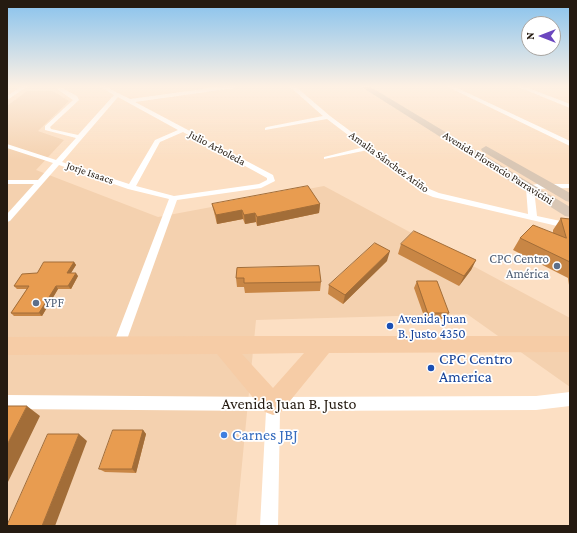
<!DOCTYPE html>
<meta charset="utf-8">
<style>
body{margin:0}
#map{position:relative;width:577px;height:533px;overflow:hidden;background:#fcdfc3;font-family:"Crimson Pro",serif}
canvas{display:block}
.frame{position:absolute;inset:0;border:8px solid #251b11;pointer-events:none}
.north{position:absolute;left:521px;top:16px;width:40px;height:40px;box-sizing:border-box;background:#fff;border:1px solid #a8a4a0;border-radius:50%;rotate:270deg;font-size:11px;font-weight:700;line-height:16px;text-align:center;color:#251b11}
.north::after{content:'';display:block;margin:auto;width:14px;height:18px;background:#6b47bf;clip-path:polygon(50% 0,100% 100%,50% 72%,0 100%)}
</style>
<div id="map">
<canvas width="577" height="533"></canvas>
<div class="frame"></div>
<div class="north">N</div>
</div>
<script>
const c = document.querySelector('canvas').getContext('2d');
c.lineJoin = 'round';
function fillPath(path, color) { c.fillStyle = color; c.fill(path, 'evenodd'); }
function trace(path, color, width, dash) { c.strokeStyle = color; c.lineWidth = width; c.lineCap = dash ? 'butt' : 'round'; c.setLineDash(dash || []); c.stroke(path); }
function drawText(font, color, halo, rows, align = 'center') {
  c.font = font + ' "Crimson Pro",serif'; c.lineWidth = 3.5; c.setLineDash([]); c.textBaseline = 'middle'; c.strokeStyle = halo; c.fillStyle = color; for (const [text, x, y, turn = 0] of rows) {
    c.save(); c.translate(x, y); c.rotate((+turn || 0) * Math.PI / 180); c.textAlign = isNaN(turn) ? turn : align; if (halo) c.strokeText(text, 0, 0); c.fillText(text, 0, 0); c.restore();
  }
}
fillPath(new Path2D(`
 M27,91H53L69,101L38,131L64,140L36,170L158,217L324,186L570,318V387L467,314L256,320L236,526H7V106Z`), '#f4d1af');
fillPath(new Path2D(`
 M22,86H28L7,100V96Z
 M99,86H104L130,99L225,86H236L234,88L135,102L273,175L275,181L261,188L177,200L125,345L123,349L119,350L115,349L113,345L169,199L128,189L59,165L10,221L7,222V214L34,184H7V180H38L53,163L7,148V144L56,160L76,138L45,130V126L73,100L57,89L62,88L77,96L79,100L50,127L51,129L78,135L114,95ZM118,97L178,130L155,140L129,184L62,162ZM183,132L267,178V180L259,184L174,196L136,186L160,142Z
 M289,86H295L330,116L427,188L439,193L528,214L526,188L527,186L537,184H570V188L534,189L537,216L570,223V229L433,197L421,192L368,150L324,159V157L364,147L327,119L265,130V128L267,127L323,116Z
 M446,86H453L570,141V146Z
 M516,86H523L570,104V108Z
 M570,392V406L536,410L280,411L278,526H260L266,411L7,409V395L273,397L536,396Z`), '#fff');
fillPath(new Path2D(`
 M360,86H369L570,207V217L565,216Z
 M486,146L570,193V202L566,201L482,151L481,149Z`), '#d9c7b5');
fillPath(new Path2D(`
 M221,336H570V352L329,353L281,412L273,415L265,412L217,354L7,355V337ZM304,353L273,388L242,354Z`), '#f6cca6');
fillPath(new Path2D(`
 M212,204H320L319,213L257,226L256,222L245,224L243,219L217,224Z
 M561,218L570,219V285H569L568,278L513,250L520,238L553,233V230Z
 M401,244L476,260L471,270L459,286L398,254Z
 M387,261L343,304L328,294L329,285Z
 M74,262L76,265L71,273L78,276L71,289H58L42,316H14L11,313L27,289H17L14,286Z
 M237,268L321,282L320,291L245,293L244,287H237L236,278Z
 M417,281L449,313L446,319H425L414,288Z
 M143,430L146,434L136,473L105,472L99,469Z`), '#c88645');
fillPath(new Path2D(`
 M320,204L319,213L257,226V217Z
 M242,210L243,219L217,224L216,215Z
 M255,213L256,222L245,224L244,215Z
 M390,251L387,261L343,304L345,295Z
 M476,260L471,270L459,286L464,276Z
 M74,262L76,265L69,276L67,273Z
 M76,273L78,276L71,289L68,286Z
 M56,286L58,289L42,316L39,313Z
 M27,406L40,416L7,484V445Z
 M143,430L146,434L136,473L132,469Z
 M79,434L87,441L55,526H42Z`), '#a26d38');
const building = new Path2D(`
 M308,186L320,204L257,217L255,213L244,215L242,210L216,215L212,204Z
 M561,218L570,219V262L520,238L533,225L566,238Z
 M414,231L476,260L464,276L401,244Z
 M375,243L390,251L345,295L329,285Z
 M44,262H74L67,273H76L68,286H56L39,313H11L29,286H14L22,274L37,273Z
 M319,266L321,282L244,283V278H236L237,268Z
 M417,281H437L449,313H428Z
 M7,406H27L7,445Z
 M113,430H143L132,469H99Z
 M48,434H79L42,526H7Z`);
fillPath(building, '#e89c50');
trace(building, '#a26d38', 1);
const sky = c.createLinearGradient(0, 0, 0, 160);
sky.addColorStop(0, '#87c2ed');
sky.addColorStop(0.54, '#fef1e4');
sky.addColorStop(1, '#fef1e400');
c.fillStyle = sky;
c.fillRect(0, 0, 577, 160);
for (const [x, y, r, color] of [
 [557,266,4,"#5c6f8a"],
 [36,303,4,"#5c6f8a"],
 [390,326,4,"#1a4fb4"],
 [431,368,4,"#1a4fb4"],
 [224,435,4,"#3f7fe0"]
]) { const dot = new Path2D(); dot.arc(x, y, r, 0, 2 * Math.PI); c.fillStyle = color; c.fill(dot); trace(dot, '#fff', 1.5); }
drawText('11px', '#251b11', '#fff', [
 ["Julio Arboleda",217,148,28],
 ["Amalia Sánchez Ariño",389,162,36],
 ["Avenida Florencio Parravicini",498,168,32],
 ["Jorje Isaacs",90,173,19]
]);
drawText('13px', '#4e5e75', '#fff', [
 ["CPC Centro",549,259],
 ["América",549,274],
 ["YPF",44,303,"left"]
], 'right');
drawText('13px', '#164399', '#fff', [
 ["Avenida Juan",398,319],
 ["B. Justo 4350",398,334]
], 'left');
drawText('16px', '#164399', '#fff', [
 ["CPC Centro",439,359],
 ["America",439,377]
], 'left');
drawText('16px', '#251b11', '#fff', [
 ["Avenida Juan B. Justo",289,404]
]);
drawText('16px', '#366cbe', '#fff', [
 ["Carnes JBJ",232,435]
], 'left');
</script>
